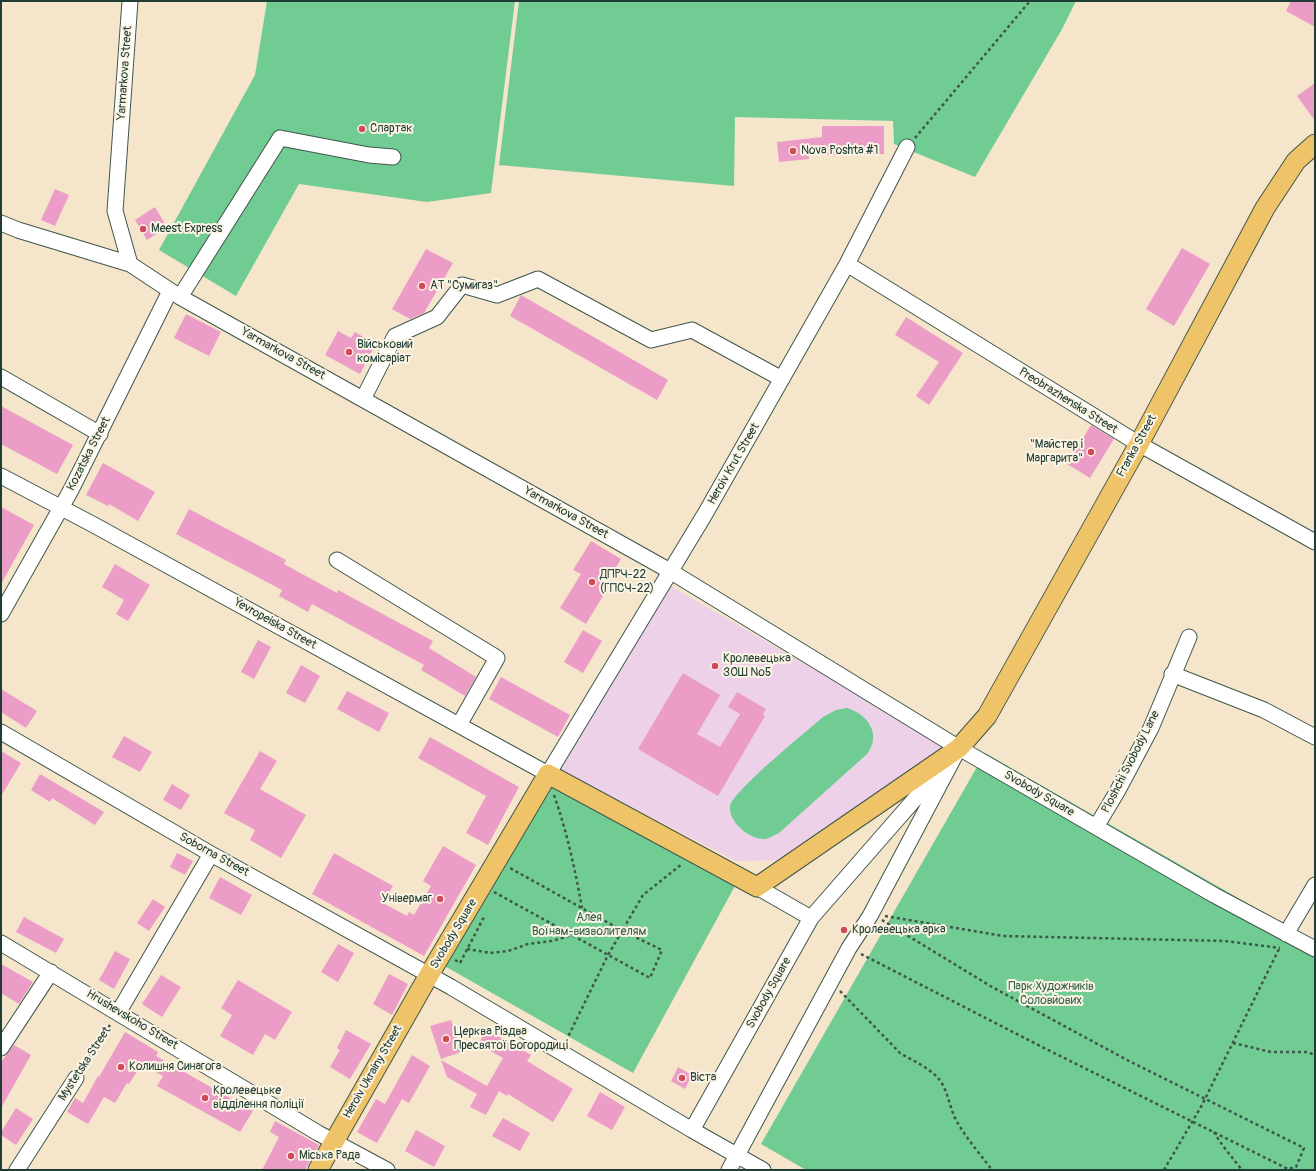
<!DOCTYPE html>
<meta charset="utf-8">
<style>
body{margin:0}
#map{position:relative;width:1316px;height:1171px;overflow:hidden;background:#f5e5ca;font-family:Pangolin,sans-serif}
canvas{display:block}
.frame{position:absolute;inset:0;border:2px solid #1f3d34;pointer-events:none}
</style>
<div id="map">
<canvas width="1316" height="1171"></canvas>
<div class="frame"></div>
</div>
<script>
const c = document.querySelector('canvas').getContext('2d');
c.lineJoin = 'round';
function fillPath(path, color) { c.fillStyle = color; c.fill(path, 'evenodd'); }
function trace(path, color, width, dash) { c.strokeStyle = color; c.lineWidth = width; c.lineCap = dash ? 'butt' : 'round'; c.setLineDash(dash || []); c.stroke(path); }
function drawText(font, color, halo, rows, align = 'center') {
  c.font = font + ' Pangolin,sans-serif'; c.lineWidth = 4; c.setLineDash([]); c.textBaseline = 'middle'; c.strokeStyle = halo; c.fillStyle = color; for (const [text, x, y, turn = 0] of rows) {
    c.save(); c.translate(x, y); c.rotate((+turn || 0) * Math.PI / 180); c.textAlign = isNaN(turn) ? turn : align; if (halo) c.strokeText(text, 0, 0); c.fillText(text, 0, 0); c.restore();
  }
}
fillPath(new Path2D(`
 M669,585L946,746L791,860L736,861L560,770Z`), '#ecd1e9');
fillPath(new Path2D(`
 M267,1H515L491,193L427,202L299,184L236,296L159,250L255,75Z
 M519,1H1076L1061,31L975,177L894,144L893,121L735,117L734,186L499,165Z
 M847,708C868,714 882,735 867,754L779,833C774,835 770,838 765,839C750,840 728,822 730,806C733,791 807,731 823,717L836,710Z
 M985,753L1315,942V1170H806L761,1144Z
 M549,780L736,884L633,1073L441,964Z`), '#71cc93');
fillPath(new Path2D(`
 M1291,1H1315V27L1286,11Z
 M1315,83V121L1297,96Z
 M822,126H884V154L809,155V159L779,162L777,142L822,137Z
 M55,189L69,195L55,226L41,220Z
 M155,207L167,227L147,240L135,220Z
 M1182,248L1210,264L1174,326L1146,309Z
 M426,249L453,263L424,313L410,319L392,309Z
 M521,295L668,380L657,400L510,316Z
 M186,314L221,332L209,356L174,338Z
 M906,317L963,353L929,405L916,396L939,362L895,335Z
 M338,331L351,338L355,332L372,342L369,347L373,349L360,374L325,355Z
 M1,406L73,445L57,474L1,444Z
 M1091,425L1114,439L1090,478L1067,464Z
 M103,463L155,492L138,521L109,504L108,506L86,495Z
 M1,507L34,525L1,584Z
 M189,509L286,560L284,564L337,593L338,590L433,641L429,648L476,677L465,696L421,670L424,665L312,604L308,612L279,596L282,590L176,534Z
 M591,541L621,559L603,589L606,591L586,624L560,608L581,574L573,570Z
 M115,564L150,585L128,621L116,614L124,600L102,587Z
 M583,630L602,641L583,673L564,662Z
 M258,640L271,647L254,679L241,672Z
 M301,665L320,676L305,703L286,693Z
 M683,673L720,695L697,734L720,747L740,714L728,707L737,692L766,709L763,715L765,716L718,796L638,749Z
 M501,677L570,715L558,737L489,699Z
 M1,689L37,711L26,728L1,712Z
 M347,691L389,713L379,732L337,709Z
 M124,736L152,752L140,772L112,757Z
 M430,737L519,787L488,845L466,833L486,796L418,758Z
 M1,751L21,763L1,796Z
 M260,751L277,761L260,789L306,815L281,858L250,840L255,830L224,813Z
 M40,774L104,812L95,825L52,798L50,802L31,790Z
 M172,784L190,795L181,810L163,800Z
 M443,846L476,865L424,956L312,894L334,853L393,886L383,903L407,916L409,912L414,915L431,886L423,881Z
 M177,853L193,861L185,875L170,867Z
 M220,877L252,895L241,915L209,898Z
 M153,899L165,907L149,931L137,923Z
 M24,917L64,939L56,953L16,932Z
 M338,944L354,953L338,982L321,972Z
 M115,951L130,959L114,989L99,980Z
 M1,964L33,982L19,1004L1,993Z
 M389,974L408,984L392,1015L373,1004Z
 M161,975L181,987L162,1017L142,1004Z
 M238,980L292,1012L275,1040L265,1034L253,1055L220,1036L232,1015L221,1008Z
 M451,1020L461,1052L441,1059L430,1026Z
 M346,1030L371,1044L350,1079L330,1067L340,1050L337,1048Z
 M487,1030L531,1055L527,1061L573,1089L553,1122L508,1094L507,1096L499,1091L486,1115L470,1107L477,1094L447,1077L441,1060L487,1086L503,1058L478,1044Z
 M125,1032L158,1052L156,1056L253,1111L240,1132L157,1086L163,1076L142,1064L129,1084L127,1083L115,1103L104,1097L88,1124L67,1112L75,1098L83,1103L98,1076L99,1077Z
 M14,1045L31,1055L1,1108V1062Z
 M412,1055L430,1066L409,1103L402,1099L377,1143L357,1132L376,1099L385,1104Z
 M678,1067L692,1075L685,1089L671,1081Z
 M600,1092L625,1107L612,1130L587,1116Z
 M16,1108L33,1119L16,1145L1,1135V1132Z
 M503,1118L530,1133L520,1151L492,1136Z
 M275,1121L319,1145L305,1170H262L279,1137L270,1132Z
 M416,1130L445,1146L434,1167L405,1151Z`), '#ec9dc7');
const minor = new Path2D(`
 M130,1L115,211L130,264L180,297L670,571L959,748L1214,895L1315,949
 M1,223L18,230L130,264
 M847,264L1139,444L1315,542
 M180,297L280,138L369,155L393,157
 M1,377L100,434
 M363,399L395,336L437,317L462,285L497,295L538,279L651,340L692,330L782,379
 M1,476L94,525L548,774L705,514L847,264L907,147
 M337,560L497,658L459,725
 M1,614L71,490L170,291
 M1172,674L1264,710L1315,737
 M1,732L211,854L451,987L692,1130L811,918L757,887
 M1096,827L1117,792L1151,728L1189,637
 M811,918L942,768
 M1286,934L1315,885
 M1,943L318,1133L387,1170
 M118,1013L211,854
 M1,1048L51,972
 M692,1130L763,1170
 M17,1170L76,1078
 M729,1170L849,948L870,916L959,748`);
const major = new Path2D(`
 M318,1170L429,975L548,774L757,887L959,748L987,716L1139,444L1265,208L1296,161L1315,144`);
trace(minor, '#3f564a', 17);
trace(major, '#3f564a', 21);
trace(new Path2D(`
 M915,138L1030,1
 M554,795C567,832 575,869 582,908
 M494,892L650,978L662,950L623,931L510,868
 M885,916L1003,936L1225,941L1280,948
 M467,949L490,953L508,951L528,944L552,941L572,935
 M861,954L1046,1049L1288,1169L1296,1167L1304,1148L1129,1061L992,987L882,920
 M455,960L460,963L485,915
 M840,991L900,1053C913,1061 928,1067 938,1078C948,1089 949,1107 956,1120C966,1138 980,1154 992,1170
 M566,1041L608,955L643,895L682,864
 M1233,1043L1271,1052H1307L1315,1055
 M83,1068L110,1025
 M1214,1132C1222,1146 1232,1157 1242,1170
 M1164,1170L1202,1105L1280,947`), '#3f564a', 2.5, [3, 3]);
trace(minor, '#fff', 15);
trace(major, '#efc469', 19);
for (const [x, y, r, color] of [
 [362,129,4,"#d1495b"],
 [793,151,4,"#d1495b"],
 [143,229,4,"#d1495b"],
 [422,286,4,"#d1495b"],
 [349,352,4,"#d1495b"],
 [1091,452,4,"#d1495b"],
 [592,582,4,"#d1495b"],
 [715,666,4,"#d1495b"],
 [440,899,4,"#d1495b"],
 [844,930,4,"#d1495b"],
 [446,1039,4,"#d1495b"],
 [121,1067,4,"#d1495b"],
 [682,1078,4,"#d1495b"],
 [205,1098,4,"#d1495b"],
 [291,1156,4,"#d1495b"]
]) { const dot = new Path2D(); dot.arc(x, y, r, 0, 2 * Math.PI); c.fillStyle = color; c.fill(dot); trace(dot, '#fcf5e5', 1.5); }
drawText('12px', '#1f3d34', '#fcf5e5', [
 ["Yarmarkova Street",125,73,-86],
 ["Yarmarkova Street",283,354,29],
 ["Preobrazhenska Street",1068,401,32],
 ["Franka Street",1137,446,-61],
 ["Kozatska Street",89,454,-63],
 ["Heroiv Krut Street",734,464,-60],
 ["Yarmarkova Street",566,513,29],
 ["Yevropeiska Street",275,624,29],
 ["Ploshchi Svobody Lane",1131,762,-63],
 ["Svobody Square",1039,794,30],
 ["Soborna Street",214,855,29],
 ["Svobody Square",454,934,-59],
 ["Svobody Square",769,993,-61],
 ["Hrushevskoho Street",132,1020,31],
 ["Mystetska Street",85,1064,-57],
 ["Heroiv Ukrainy Street",373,1072,-60]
]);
drawText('12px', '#1f3d34', '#fcf5e5', [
 ["Спартак",370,129],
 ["Nova Poshta #1",801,151],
 ["Meest Express",151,229],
 ["АТ \"Сумигаз\"",430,286],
 ["Військовий",357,345],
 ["комісаріат",357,359],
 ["\"Майстер і",1083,445,"right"],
 ["Маргарита\"",1083,459,"right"],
 ["ДПРЧ-22",600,575],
 ["(ГПСЧ-22)",600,589],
 ["Кролевецька",723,659],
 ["ЗОШ №5",723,673],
 ["Універмаг",432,899,"right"],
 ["Кролевецька арка",852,930],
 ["Церква Різдва",454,1032],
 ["Пресвятої Богородиці",454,1046],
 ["Колишня Синагога",129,1067],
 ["Віста",690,1078],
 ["Кролевецьке",213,1091],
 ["відділення поліції",213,1105],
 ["Міська Рада",299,1156]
], 'left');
drawText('12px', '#34614c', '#fcf5e5', [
 ["Алея",589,918],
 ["Воїнам-визволителям",589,932],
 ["Парк Художників",1051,987],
 ["Соловйових",1051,1001]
]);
</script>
